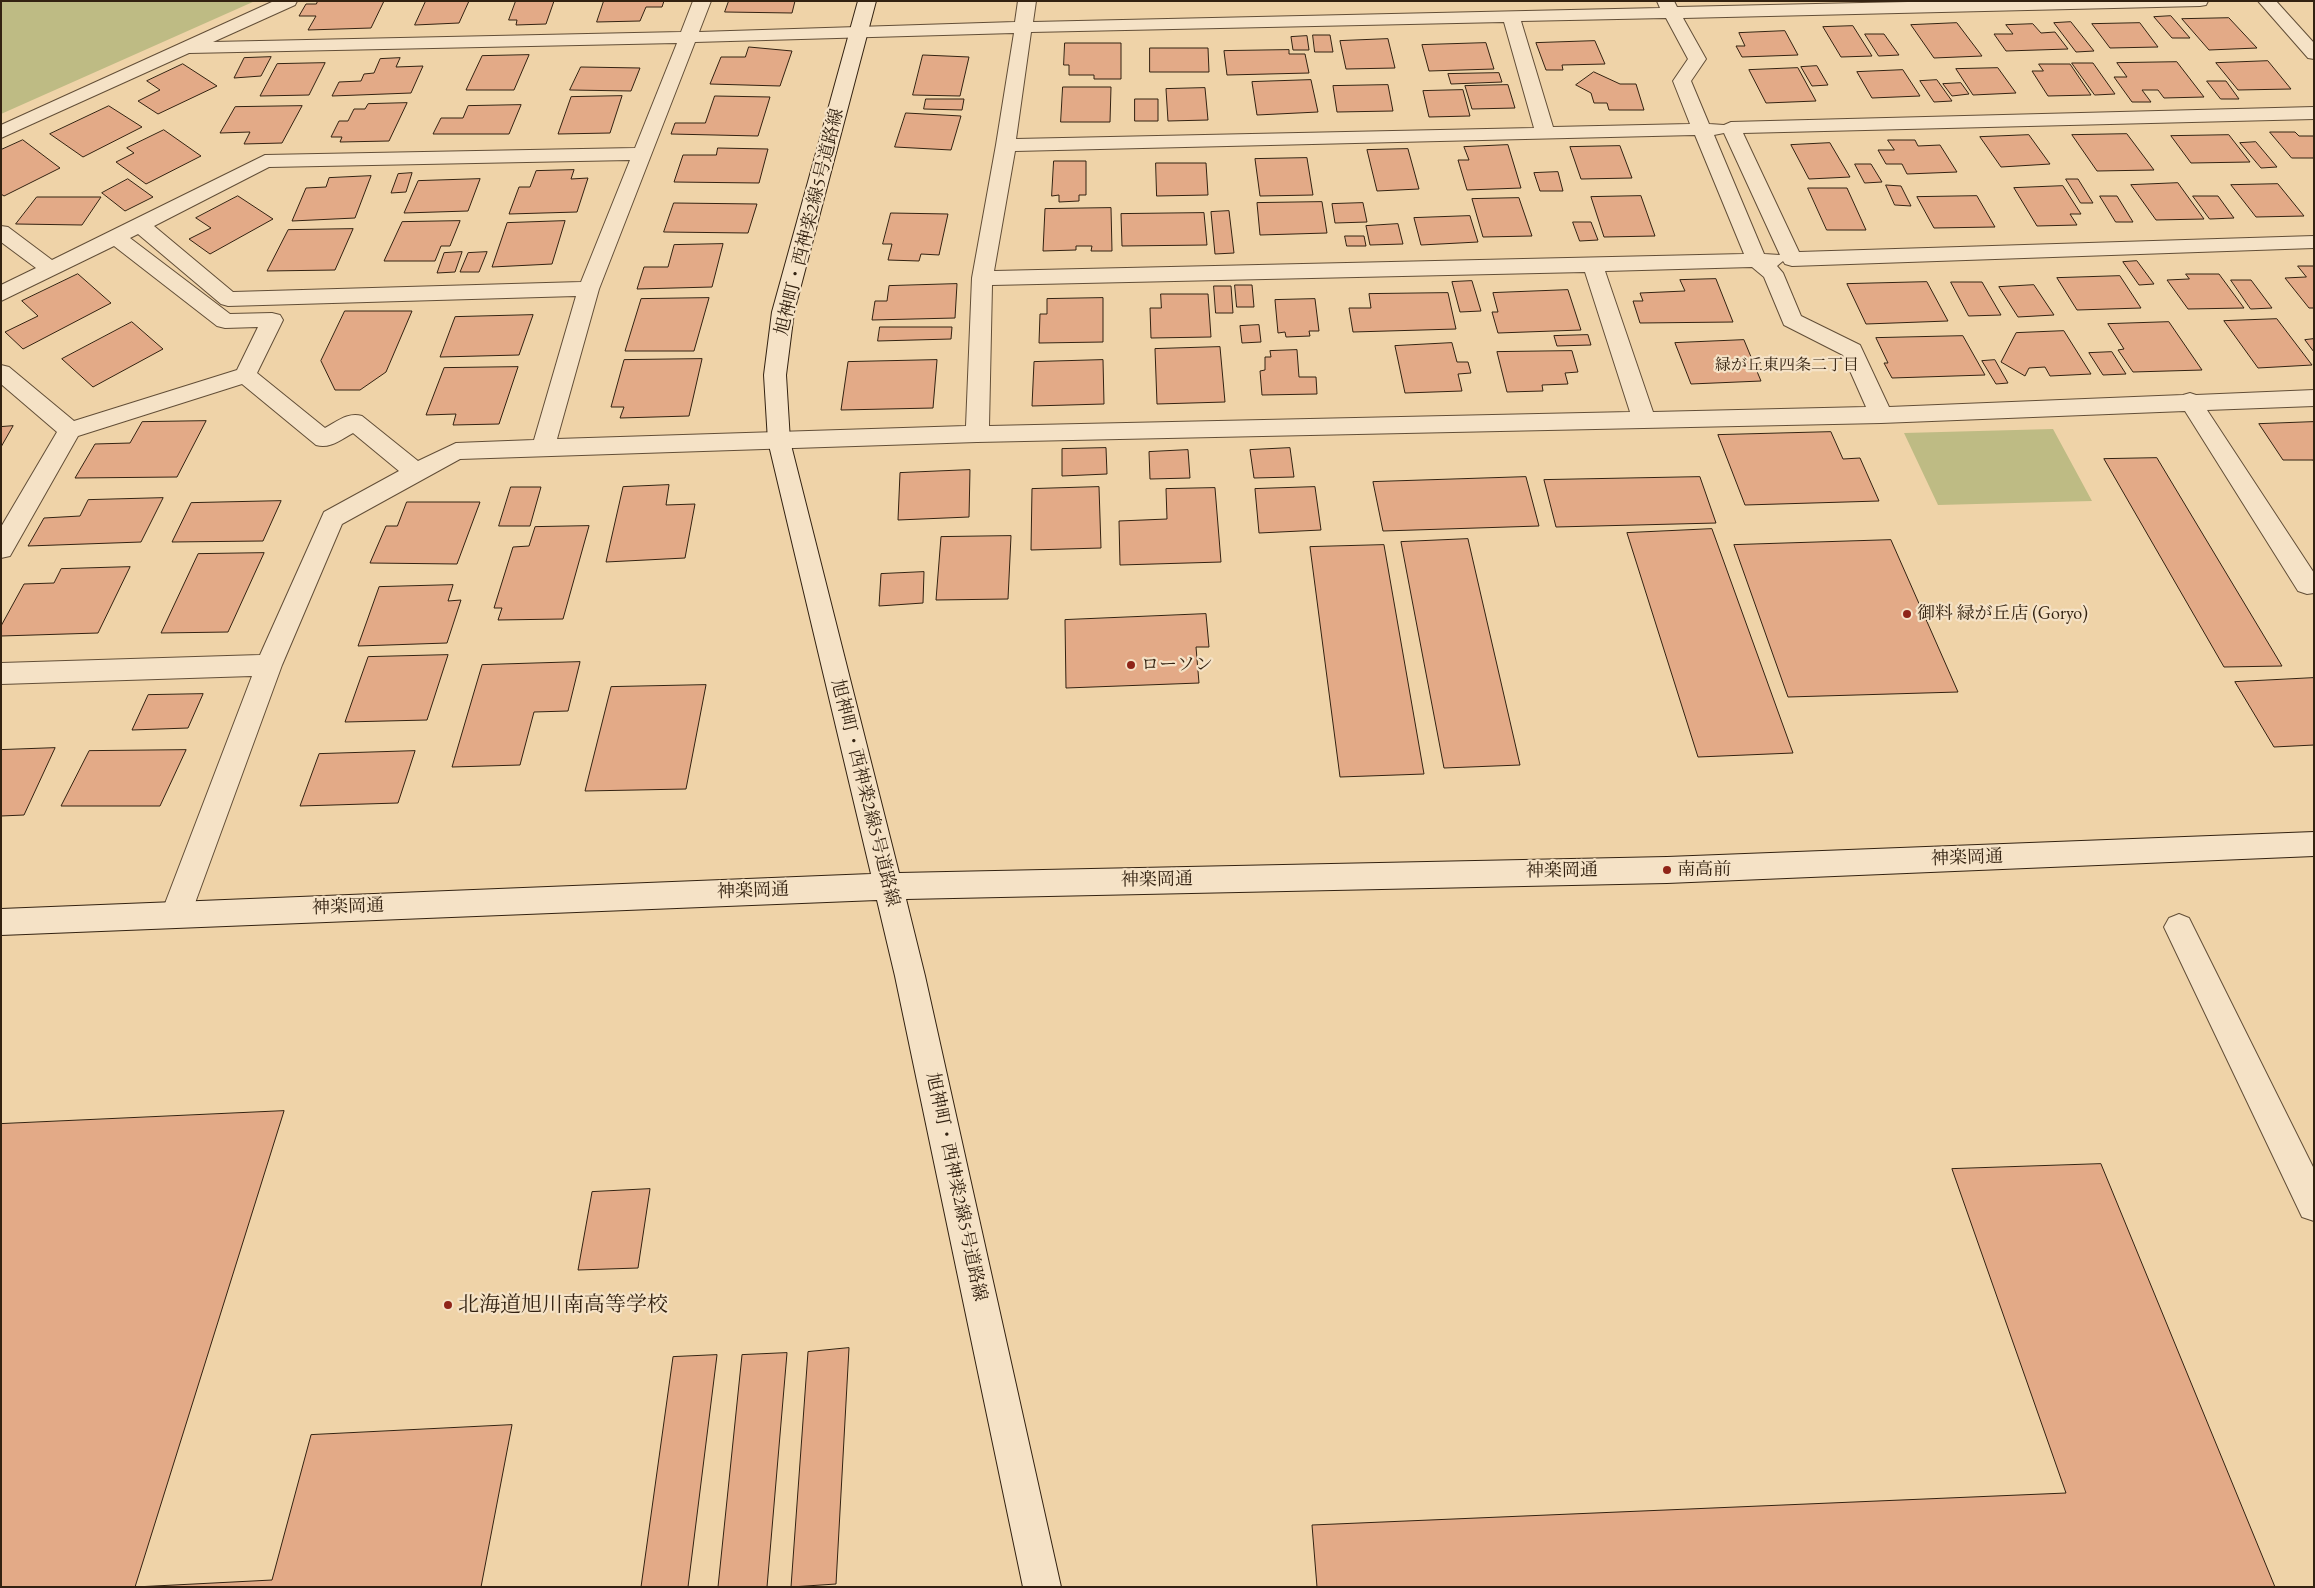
<!DOCTYPE html>
<meta charset="utf-8">
<style>
body{margin:0}
#map{position:relative;width:2315px;height:1588px;overflow:hidden;background:#efd3a8;font-family:"EB Garamond",serif}
canvas{display:block}
.frame{position:absolute;inset:0;border:2px solid #321;pointer-events:none}
</style>
<div id="map">
<canvas width="2315" height="1588"></canvas>
<div class="frame"></div>
</div>
<script>
const c = document.querySelector('canvas').getContext('2d');
c.lineJoin = 'round';
function fillPath(path, color) { c.fillStyle = color; c.fill(path, 'evenodd'); }
function trace(path, color, width, dash) { c.strokeStyle = color; c.lineWidth = width; c.lineCap = dash ? 'butt' : 'round'; c.setLineDash(dash || []); c.stroke(path); }
function drawText(font, color, halo, rows, align = 'center') {
  c.font = font + ' "EB Garamond","Noto Serif JP",serif'; c.lineWidth = 4.5; c.setLineDash([]); c.textBaseline = 'middle'; c.strokeStyle = halo; c.fillStyle = color; for (const [text, x, y, turn = 0] of rows) {
    c.save(); c.translate(x, y); c.rotate((+turn || 0) * Math.PI / 180); c.textAlign = isNaN(turn) ? turn : align; if (halo) c.strokeText(text, 0, 0); c.fillText(text, 0, 0); c.restore();
  }
}
fillPath(new Path2D(`
 M1,1H255L1,114Z
 M2053,429L2092,501L1938,505L1904,433Z`), '#bebb84');
const building = new Path2D(`
 M318,1H384L371,28L308,30L316,16H299L306,4H316Z
 M426,1H469L459,23L415,25Z
 M516,1H554L546,24L516,25L517,20H509Z
 M604,1H664L662,7H646L640,21L597,22Z
 M729,1H795L792,13L725,12Z
 M2171,16L2190,38H2172L2154,17Z
 M2229,18L2257,48L2209,50L2182,19Z
 M2071,22L2094,51L2076,52L2054,23Z
 M1957,23L1982,56L1934,58L1911,25Z
 M2140,23L2158,47L2110,48L2092,24Z
 M2033,24L2041,33L2055,32L2068,49L2006,51L1994,34H2013L2006,25Z
 M1853,26L1872,56L1841,57L1823,27Z
 M1785,31L1798,55L1742,57L1736,46H1745L1739,33Z
 M1865,34H1884L1899,55L1879,56Z
 M1313,35H1330L1333,52H1315Z
 M1307,36L1309,50H1293L1291,37Z
 M1388,39L1395,68L1346,69L1340,41Z
 M1595,41L1605,64L1562,65L1563,70H1546L1536,43Z
 M1065,43H1121V79H1094V75H1069V65H1064Z
 M1486,43L1494,69L1429,71L1422,45Z
 M749,47L792,51L780,86L710,84L721,57H745Z
 M1150,48H1208L1209,72H1150Z
 M1289,50V54H1305L1309,73L1227,75L1224,51Z
 M529,55L514,90H466L482,56Z
 M923,55L969,57L960,96L913,95Z
 M271,57L261,76L234,78L244,58Z
 M400,58L396,67L423,66L411,93L332,96L339,82L361,81L364,74L374,73L380,59Z
 M2268,61L2291,89L2238,90L2216,63Z
 M2177,62L2204,97L2164,98L2158,90H2142L2151,102H2132L2114,77H2127L2117,63Z
 M325,63L309,95L260,96L277,64Z
 M2072,63H2093L2115,94L2095,95Z
 M183,64L217,86L158,114L138,101L160,90L147,81Z
 M2039,64H2070L2091,95L2048,96L2032,71H2043Z
 M1817,66L1828,85L1812,86L1801,67Z
 M581,67L640,68L631,91L570,90Z
 M1798,68L1816,101L1766,103L1749,70Z
 M1998,68L2016,93L1973,95L1956,69Z
 M1903,70L1920,96L1872,98L1857,72Z
 M1594,72L1620,84H1636L1644,110H1609L1607,103H1594L1591,93L1576,85Z
 M1499,73L1502,82L1451,84L1448,74Z
 M1311,80L1318,112L1257,115L1252,82Z
 M1937,80L1952,101L1934,102L1920,81Z
 M2207,81H2226L2239,99H2221Z
 M1961,83L1969,94L1952,96L1943,84Z
 M1388,85L1393,111L1337,112L1333,86Z
 M1508,85L1515,108L1472,109L1465,86Z
 M1063,87H1111L1110,122H1061Z
 M1205,88L1208,120L1168,121L1166,89Z
 M1463,90L1470,116L1429,117L1423,91Z
 M622,96L610,133L558,134L571,97Z
 M715,96L770,97L758,136L671,134L675,123H705Z
 M926,99H964L962,110L924,109Z
 M1135,99H1158V121H1135Z
 M407,103L389,141L340,142L342,137H331L339,121H348L354,109H365L368,104Z
 M521,105L509,134H433L441,118H463L468,106Z
 M109,106L142,127L83,157L50,134Z
 M302,106L282,143L244,144L250,132L220,133L235,107Z
 M906,113L961,116L951,150L895,147Z
 M164,130L201,156L146,184L116,162L134,153L127,148Z
 M2270,132H2295L2299,136H2314V158H2292Z
 M2127,134L2154,170L2097,171L2072,135Z
 M2029,135L2050,164L2001,167L1980,137Z
 M2229,135L2250,162L2191,163L2171,136Z
 M23,140L60,168L4,196L1,194V150Z
 M1888,140H1915L1918,146L1940,145L1957,172L1907,174L1902,164H1886L1878,150H1894Z
 M2256,142L2277,167L2261,168L2240,143Z
 M1830,143L1850,177L1809,179L1791,145Z
 M1508,145L1521,188L1467,190L1458,160H1469L1464,147Z
 M1620,146L1632,178L1581,179L1570,147Z
 M718,148L768,149L759,183L674,182L683,155H716Z
 M1408,149L1419,189L1377,191L1367,150Z
 M1307,158L1313,195L1260,196L1255,159Z
 M1054,161H1086V195H1079V201L1059,202V195L1052,196Z
 M1156,163H1206L1208,195L1157,196Z
 M1855,164H1871L1882,182L1865,183Z
 M574,170L571,179L588,178L577,212L509,214L519,187H530L536,171Z
 M1558,172L1563,191H1540L1534,173Z
 M412,173L406,192L391,193L398,174Z
 M371,176L355,218L292,221L306,188L326,187L329,178Z
 M128,179L153,197L125,211L102,193Z
 M480,179L468,211L404,213L418,181Z
 M2066,179H2078L2093,203H2081Z
 M2178,183L2204,219L2156,220L2131,185Z
 M2278,184L2304,216L2256,217L2231,185Z
 M1886,185L1901,186L1911,206L1895,205Z
 M2063,186L2081,214H2070L2077,225L2037,226L2014,188Z
 M1808,188H1847L1866,230H1827Z
 M238,196L273,219L210,254L189,239L211,228L196,218Z
 M1641,196L1655,236L1604,237L1591,197Z
 M1977,196L1995,227L1934,228L1917,197Z
 M2100,196H2117L2133,222H2116Z
 M2193,196H2218L2234,218L2210,219Z
 M37,197H101L82,225L16,224Z
 M1519,198L1532,236L1483,237L1472,199Z
 M1322,202L1327,233L1260,235L1257,203Z
 M674,203L757,204L748,233L664,232Z
 M1363,203L1367,222L1335,223L1332,204Z
 M1111,208L1112,251H1091L1092,246H1076V250L1043,251L1045,209Z
 M1229,211L1234,253L1215,254L1211,212Z
 M891,213L948,214L939,255L921,254L919,261L888,260L892,244H883Z
 M1204,213L1207,245L1122,246L1121,214Z
 M1470,216L1478,242L1421,245L1414,218Z
 M460,221L450,246H441L435,261H384L402,222Z
 M565,221L552,264L492,267L507,223Z
 M1573,222H1591L1598,240L1580,241Z
 M1398,224L1403,244L1370,245L1366,226Z
 M353,229L335,270L267,271L288,230Z
 M1345,236H1364L1366,246H1347Z
 M723,244L712,287L637,289L644,267H668L674,245Z
 M462,252L455,272L437,273L444,253Z
 M487,252L479,272H460L468,253Z
 M2137,261L2154,284L2139,285L2123,262Z
 M2298,266H2314V308H2309L2285,278L2306,277Z
 M78,274L111,303L23,349L5,332L38,316L22,301Z
 M2186,274H2219L2244,308L2188,309L2167,280L2189,279Z
 M2120,276L2141,308L2077,310L2057,278Z
 M1716,279L1733,322L1640,323L1633,301H1643L1640,293L1685,291L1680,280Z
 M2231,280H2251L2272,308L2251,309Z
 M1472,281L1481,311L1460,312L1452,282Z
 M1927,282L1948,321L1866,324L1847,284Z
 M1951,282H1982L2001,315L1969,316Z
 M957,284L955,318L872,320L875,301H887L889,286Z
 M1235,285H1252L1254,307H1237Z
 M2034,285L2054,315L2018,317L1999,287Z
 M1214,286H1231L1233,313H1216Z
 M1568,290L1581,330L1498,333L1492,312H1498L1493,293Z
 M1448,293L1456,329L1353,332L1349,308H1371L1369,294Z
 M1161,294H1208L1211,337L1151,338L1150,308H1161Z
 M709,298L694,351H625L641,299Z
 M1103,298V342L1039,343L1040,314H1047V299Z
 M1315,299L1319,331H1309L1310,336L1286,337L1285,332L1278,333L1275,300Z
 M345,311H412L386,372L360,390H335L321,361Z
 M533,315L519,355L440,357L455,317Z
 M2277,319L2312,365L2258,368L2224,321Z
 M132,322L163,349L93,387L62,359Z
 M2169,322L2202,370L2133,372L2118,350L2124,349L2108,324Z
 M1259,325L1261,342L1242,343L1240,326Z
 M880,327H952L951,339L878,341Z
 M2064,331L2091,374L2050,376L2045,367L2029,368L2025,376L2001,362L2016,333Z
 M1588,335L1591,345L1557,346L1554,336Z
 M1963,336L1985,375L1892,378L1884,363H1888L1876,338Z
 M2314,339V352L2305,340Z
 M1744,340L1761,381L1691,384L1675,343Z
 M1452,343L1457,362H1468L1471,373L1458,374L1462,391L1405,393L1395,346Z
 M1220,347L1225,402L1157,404L1155,349Z
 M1297,350L1299,377H1316L1317,394L1262,395L1260,371L1265,370V357H1271L1270,351Z
 M1572,351L1578,372L1565,373L1568,384L1542,385L1543,391L1507,392L1497,352Z
 M2112,352L2126,374L2103,375L2089,353Z
 M702,359L689,416L620,418L624,407H611L624,360Z
 M937,360L933,408L841,410L848,362Z
 M1103,360L1104,404L1032,406L1034,362Z
 M1995,360L2008,383L1996,384L1982,361Z
 M518,367L499,424L453,425L456,414L426,415L444,368Z
 M206,421L177,477L75,478L95,444L130,443L142,422Z
 M2314,422V462L2313,460H2283L2259,424Z
 M13,426L1,447V427Z
 M1831,432L1843,459L1860,458L1879,501L1745,505L1718,435Z
 M1106,448L1107,474L1062,476V449Z
 M1290,448L1294,477L1254,478L1250,450Z
 M1188,450L1190,478L1150,479L1149,452Z
 M2157,458L2282,666L2224,667L2104,459Z
 M970,470L969,517L898,520L900,473Z
 M1526,477L1539,526L1383,531L1373,482Z
 M1700,477L1716,523L1556,527L1544,480Z
 M669,485L666,505L695,504L685,558L606,562L623,487Z
 M511,487H541L530,526H499Z
 M1099,487L1101,548L1031,550L1032,489Z
 M1315,487L1321,530L1259,533L1255,489Z
 M1215,488L1221,562L1120,565L1119,521L1167,519L1166,489Z
 M163,498L141,542L28,546L44,518L80,516L88,500Z
 M281,501L263,541L172,542L191,503Z
 M407,502H480L457,564L370,563L386,526H397Z
 M589,526L563,619L498,620L502,608H494L513,547L529,546L535,527Z
 M1712,529L1793,753L1698,757L1627,533Z
 M1011,536L1008,599L936,600L941,537Z
 M1468,539L1520,765L1444,768L1401,542Z
 M1891,540L1958,692L1788,697L1734,545Z
 M1384,545L1424,774L1340,777L1310,547Z
 M264,553L228,632L161,633L198,554Z
 M130,567L98,633L1,636V626L24,584L54,583L61,569Z
 M924,572L923,603L879,606L881,574Z
 M453,585L448,601L461,600L447,643L358,646L379,587Z
 M1206,614L1209,647H1196L1199,683L1066,688L1065,620Z
 M448,655L427,720L345,722L368,657Z
 M580,662L568,711L534,712L520,765L452,767L482,665Z
 M2314,678V745L2274,747L2235,682Z
 M706,685L686,789L585,791L611,687Z
 M203,694L188,728L132,730L148,695Z
 M55,748L24,815L1,816V750Z
 M186,750L160,806H61L89,751Z
 M415,751L398,803L300,806L319,754Z
 M284,1111L135,1587H1V1124Z
 M2101,1164L2275,1587H1317L1312,1525L2066,1493L1952,1169Z
 M650,1189L638,1268L578,1270L592,1192Z
 M849,1348L836,1584L791,1587L808,1352Z
 M787,1353L767,1587H718L742,1355Z
 M717,1355L688,1587H641L673,1357Z
 M512,1425L481,1587H135L272,1580L311,1435Z`);
fillPath(building, '#e3aa87');
trace(building, '#321', 1);
const street = new Path2D(`
 M274,1H297L295,5L213,42L681,32L693,1H711L699,32L1015,22L1018,1H1036L1033,22L1660,8L1657,1H1674L1677,7L1954,1H2208L2206,5L2200,6L1683,18L1706,59L1691,81L1709,124L1724,125L1731,122L2314,107V119L1743,133L1799,252L2314,236V248L1792,266L1785,264L1783,261L1777,266L1783,273L1801,316L1860,345L1889,407L2183,395L2190,393L2196,395L2314,390V406L2207,410L2314,573V593L2307,594L2298,591L2185,411L1881,423L977,442L460,459L342,524L282,665L191,914L186,923L176,927L166,923L161,914L252,676L1,684V663L260,655L324,512L399,471L353,433C340,440 330,449 316,445L242,384L78,436L10,556L1,558V527L57,432L1,384V365L9,367L74,421L237,370L258,327L225,328L217,326L114,246L1,301V285L36,268L1,242V226L8,227L52,260L265,155L635,148L677,43L189,53L1,138V125ZM1666,18L1688,59L1673,81L1690,124L1553,127L1521,21ZM1504,22L1534,128L1016,139L1031,32ZM1014,33L996,145L972,278L966,426L557,439L599,289L695,42ZM1724,133L1780,255L1764,254L1714,135ZM1695,135L1744,254L994,271L1015,151ZM630,160L581,282L233,292L154,226L269,167ZM138,234L221,304L228,306L576,296L534,440L456,443L418,461L362,416C348,412 338,421 325,428L257,373L283,320L280,315L272,313L230,314L130,238ZM1752,267L1764,277L1784,325L1843,355L1866,407L1653,412L1605,271ZM1585,272L1630,412L989,426L992,285Z
 M2258,1H2276L2314,43V59L2308,58Z
 M2179,914L2189,918L2314,1169V1221L2302,1217L2164,927L2169,918Z`);
const secondary = new Path2D(`
 M858,1H876L794,312L786,375L790,441L899,873L1667,857L2314,832V856L1667,883L906,899L925,976L1061,1587H1023L895,976L877,900L1,935V909L871,874L768,441L764,375L772,312Z`);
trace(street, '#624e37', 2);
trace(secondary, '#321', 2);
fillPath(street, '#f5e2c6');
fillPath(secondary, '#f5e2c6');
for (const [x, y, r, color] of [
 [1907,614,5,"#8f2418"],
 [1131,665,5,"#8f2418"],
 [1667,870,5,"#8f2418"],
 [448,1305,5,"#8f2418"]
]) { const dot = new Path2D(); dot.arc(x, y, r, 0, 2 * Math.PI); c.fillStyle = color; c.fill(dot); trace(dot, '#f5e2c6', 2); }
drawText('16px', '#321', '#f5e2c6', [
 ["緑が丘東四条二丁目",1787,366]
]);
drawText('18px', '#321', '#f5e2c6', [
 ["旭神町・西神楽2線5号道路線",810,222,-76],
 ["旭神町・西神楽2線5号道路線",865,793,76],
 ["神楽岡通",1967,858,-2],
 ["神楽岡通",1562,871,-1],
 ["神楽岡通",1157,880,-1],
 ["神楽岡通",753,891,-2],
 ["神楽岡通",348,907,-2],
 ["旭神町・西神楽2線5号道路線",956,1187,78]
]);
drawText('18px', '#321', '#f5e2c6', [
 ["御料 緑が丘店 (Goryo)",1917,614],
 ["ローソン",1141,665],
 ["南高前",1677,870]
], 'left');
drawText('21px', '#321', '#f5e2c6', [
 ["北海道旭川南高等学校",458,1305]
], 'left');
</script>
